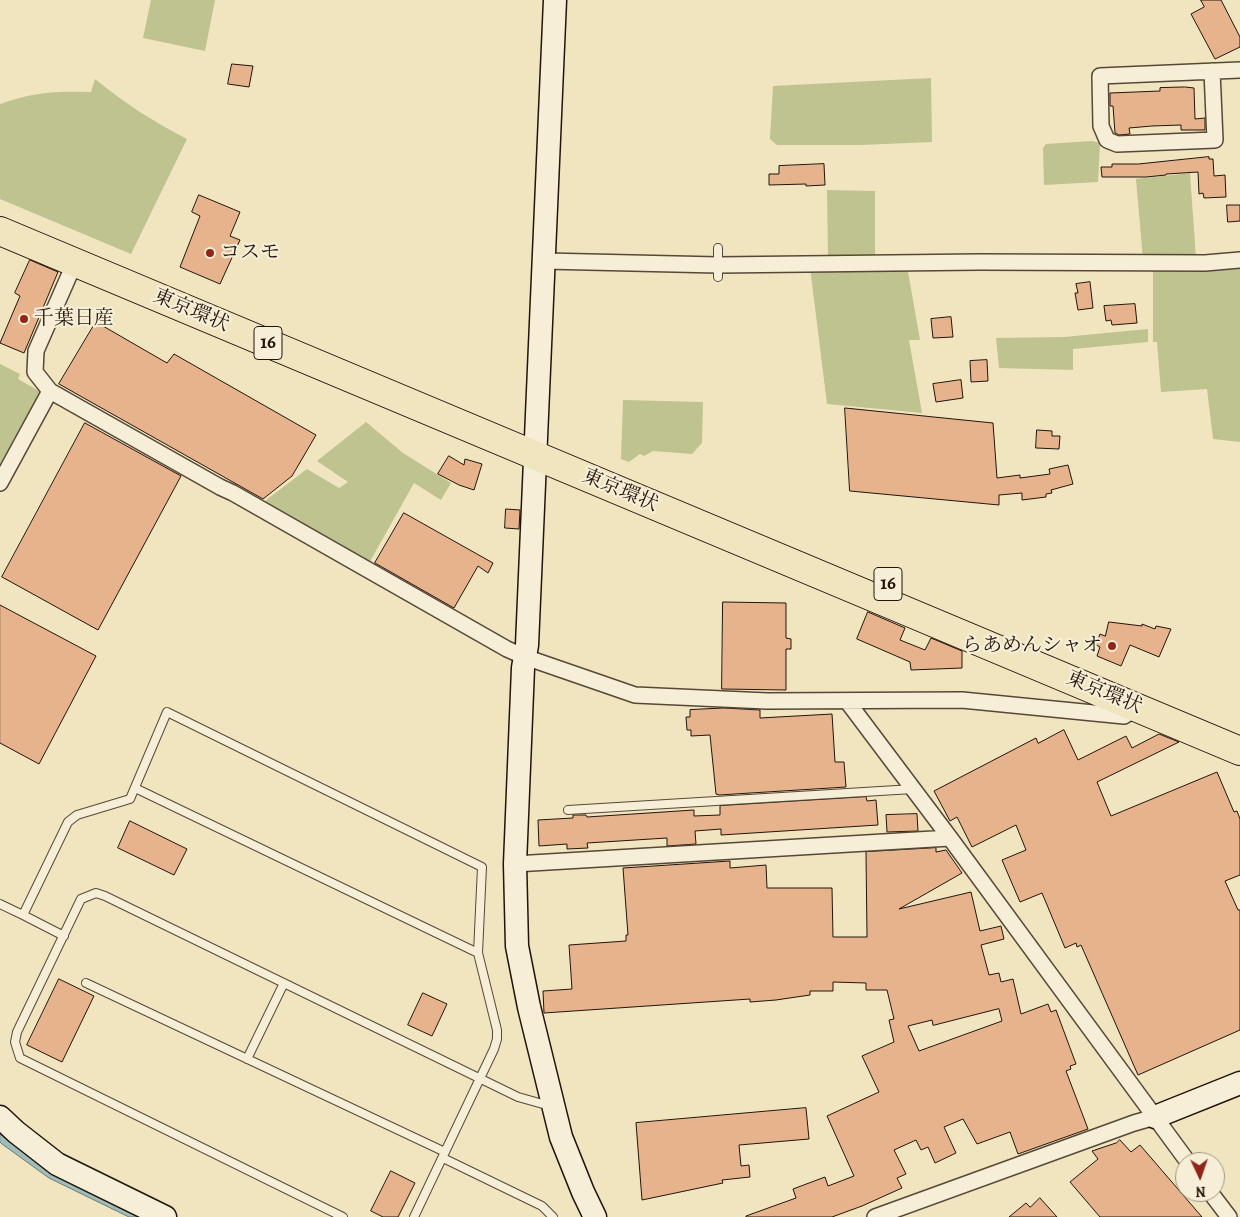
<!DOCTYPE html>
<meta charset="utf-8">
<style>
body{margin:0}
#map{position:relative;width:1240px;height:1217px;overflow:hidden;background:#f1e5c0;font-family:Alegreya,serif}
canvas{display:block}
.north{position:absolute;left:1175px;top:1152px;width:50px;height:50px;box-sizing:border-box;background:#f6eed6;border:1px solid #a19785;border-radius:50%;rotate:177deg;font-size:14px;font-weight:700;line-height:20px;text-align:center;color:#22140b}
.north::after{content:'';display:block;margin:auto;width:18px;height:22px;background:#8f2418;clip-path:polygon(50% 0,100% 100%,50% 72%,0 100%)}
</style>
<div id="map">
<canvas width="1240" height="1217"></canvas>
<div class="north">N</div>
</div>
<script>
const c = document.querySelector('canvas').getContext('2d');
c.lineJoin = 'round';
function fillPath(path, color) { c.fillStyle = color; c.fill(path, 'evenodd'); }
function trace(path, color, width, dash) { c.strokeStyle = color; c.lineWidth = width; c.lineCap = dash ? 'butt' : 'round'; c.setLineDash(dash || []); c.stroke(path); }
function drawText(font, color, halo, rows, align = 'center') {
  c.font = font + ' Alegreya,"Noto Serif JP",serif'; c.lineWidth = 4.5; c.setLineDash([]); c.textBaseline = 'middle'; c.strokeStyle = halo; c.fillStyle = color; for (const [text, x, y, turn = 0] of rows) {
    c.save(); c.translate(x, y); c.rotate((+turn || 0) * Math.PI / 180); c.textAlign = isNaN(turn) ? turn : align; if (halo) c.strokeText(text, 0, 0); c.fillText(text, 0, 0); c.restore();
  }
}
fillPath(new Path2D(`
 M151,0H215L205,51L143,38Z
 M931,78L932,142L860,145H777L770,139L773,86Z
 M95,79C124,103 154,122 187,139L131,254L0,199V104C34,92 55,91 91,92Z
 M1092,141L1100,143L1098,182L1044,185L1043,148L1046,144Z
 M1190,173L1196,258L1143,259L1136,179Z
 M827,190L875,191V259L828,257Z
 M1240,263V442L1213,439L1207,389L1161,392L1157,342H1153V267Z
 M907,266L920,340H909L922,413L827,404L810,267Z
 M1148,329V342L1073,349V370L999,368L996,338L1064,337Z
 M0,364L20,374L18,379L41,392L0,468Z
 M623,400L703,402L702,443L692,454L653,451L644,456L640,454L629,462L621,459Z
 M366,422L403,453L451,483L441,500L414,483L368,565L261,504L307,469L339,488L348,482L317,461Z`), '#bec38f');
const water = new Path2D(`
 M0,1132L7,1139L53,1172L145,1217H129L49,1178L2,1144L0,1142Z`);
fillPath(water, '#9ebdbb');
trace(water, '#6c7975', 1);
const building = new Path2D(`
 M1201,0H1221L1240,37V47L1215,59L1191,14L1204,7Z
 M232,64L253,66L249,87L228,84Z
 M1185,87L1194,88L1195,119L1205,118V130H1181V125L1152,126L1129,128L1130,134L1119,135L1115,133L1113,106H1110V93L1160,91V88Z
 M1209,157V159H1213L1214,176L1225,175L1226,197L1204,198L1203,193L1199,194L1198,172L1166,174V175L1146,177H1102L1101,167H1112V164H1138Z
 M824,164L825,185L806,186V184L769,185V174H779V166Z
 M199,195L240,212L230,236L240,240L220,284L180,267L200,216L192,212Z
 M1227,205H1240V221L1228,222Z
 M30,260L58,272L24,353L0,343L20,296L15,293Z
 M1090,282L1093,308L1078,310L1075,293H1078L1076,284Z
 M1135,304L1137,323L1112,325L1111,320L1106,321L1104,306Z
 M951,317L953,337L933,338L931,319Z
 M96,322L167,363L174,354L316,435L292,476L263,499L59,384Z
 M987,360L988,381L971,382L970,361Z
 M961,380L963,398L936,402L933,384Z
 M845,408L993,423L997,478L1020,475V478L1050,474L1049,469L1068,465L1073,484L1051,490L1052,493L1046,494V497L1022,500V493L999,495V505L850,491Z
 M85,423L181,476L98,630L2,577Z
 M1037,430L1052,431V436H1060L1059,449L1036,448Z
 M449,456L464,465L465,459L482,464L474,490L459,485L438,474Z
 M506,509L520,510L519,529L505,528Z
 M404,513L493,563L488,573L478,566L454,608L375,563Z
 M723,602L786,603V638L791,639V649H786V690L722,689Z
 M0,605L96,656L39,764L0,743Z
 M868,612L905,628L900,640L925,650L931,638L962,651V668L911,670L910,662L857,639Z
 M1109,622L1142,626V624L1155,629L1156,626L1171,629L1159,657L1130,645L1121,666L1097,656L1100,647L1096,645L1100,634L1105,636Z
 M724,708L760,710V718L832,714L835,762H844L846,787L719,795L716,794L710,735L691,736V730H687L686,717H690V710Z
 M1064,730L1078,760L1126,736L1132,748L1159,734L1179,742L1097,782L1111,816L1217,772L1234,812L1237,811L1240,819V875L1225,881L1238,910H1240V1030L1138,1075L1081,945L1077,947L1076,943L1065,948L1042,893L1020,902L1002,860L1026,850L1016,825L972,847L957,817L950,821L934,791L1036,738L1038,743Z
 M866,797L867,801L876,800L878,825L721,835V829L695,831L696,844L667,846V838L587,843L588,848L567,849V844L539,846L538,820L573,818V815H586L587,817L694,810V816L720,815V806Z
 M917,814L918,831L887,832L886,815Z
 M130,821L187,849L174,875L118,848Z
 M936,848V852L946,850L962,873L899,909L971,892L980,931L1001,926L1004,939L981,945L989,975L999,973L1001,982L1013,979L1021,1014L1048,1004L1051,1012L1056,1010L1076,1064L1070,1066L1071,1069L1066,1071L1088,1129L1018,1154L1010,1132L977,1144L963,1119L944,1127L956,1153L935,1163L928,1147L921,1150L916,1140L894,1150L906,1174L897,1178L902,1188L862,1206L832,1217H746V1216L796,1198L793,1189L825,1177L828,1186L854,1176L827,1116L879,1092L862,1056L894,1042L889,1020L894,1019L887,990H866V983L833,982V991H810V995L776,1000L750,1002V999L544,1013L543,991L572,989L569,945L626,941V935H628L623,868L730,861V868L766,865L767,888H832L833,937H867L866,852ZM999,1009L1002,1021L919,1051L908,1026L932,1020L933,1025Z
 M59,979L94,996L62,1062L27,1045Z
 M423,993L447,1004L432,1036L408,1025Z
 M806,1108L809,1139L739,1145L741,1166L749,1165L750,1177L722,1180L723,1183L642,1200L636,1123Z
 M1120,1140L1131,1152L1140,1145L1202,1217H1100L1070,1182L1098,1159L1092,1151L1116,1143Z
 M391,1171L415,1183L398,1217H383L371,1211Z
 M1040,1198L1057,1217H1009L1026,1203L1030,1207Z`);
fillPath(building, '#e6b38d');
trace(building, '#22140b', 1);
const lane = new Path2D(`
 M718,277V248
 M135,788L478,953
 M568,810L913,789
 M0,904L23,915L68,822L77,815L130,799L167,712L482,867L478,953L497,1030V1039L494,1049L414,1217
 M23,915L64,936
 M86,983L445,1152
 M247,1059L284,983
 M443,1158L542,1206L553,1217
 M343,1217L20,1058L15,1042L17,1032L81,899L96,893L105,896L518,1097L550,1106`);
const street = new Path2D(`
 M1212,71L1215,140L1117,144L1107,140L1101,126L1100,76L1240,70
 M545,261L718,265L979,262L1205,263L1240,260
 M75,262L36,351L35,372L50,391L220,487L233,493L507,649L525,657L635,695L767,701L962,700L1124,716L1136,708
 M0,483L50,391
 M847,701L950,838L1188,1162
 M515,864L950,838
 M1210,1192L1229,1217
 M875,1217L1134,1123L1155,1117`);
const secondary = new Path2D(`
 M555,0L527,645L523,668L515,864L517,946L529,1007L561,1137L583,1192L595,1217
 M0,1117L16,1132L57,1164L165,1217
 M1155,1117L1240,1083`);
const highway = new Path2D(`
 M0,231L1240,751`);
trace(lane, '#564838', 10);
trace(street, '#564838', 18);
trace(secondary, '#22140b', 25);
trace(highway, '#22140b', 30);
trace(lane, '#f6eed6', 8);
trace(street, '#f6eed6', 15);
trace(secondary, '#f6eed6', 22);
trace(highway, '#f1e5c0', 28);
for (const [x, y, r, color] of [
 [210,253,5,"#8f2418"],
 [24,319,5,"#8f2418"],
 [1112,646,5,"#8f2418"]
]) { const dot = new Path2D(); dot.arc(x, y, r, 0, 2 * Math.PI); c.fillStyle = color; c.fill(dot); trace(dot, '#f6eed6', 2); }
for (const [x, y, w] of [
 [268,343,28],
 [888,584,28]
]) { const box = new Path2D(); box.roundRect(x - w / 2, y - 16.5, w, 33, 4); c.fillStyle = '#f6eed6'; c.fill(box); trace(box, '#22140b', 1); }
drawText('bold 19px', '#22140b', null, [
 ["16",268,343],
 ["16",888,584]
]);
drawText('20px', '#22140b', '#f6eed6', [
 ["コスモ",220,253],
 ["千葉日産",34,319],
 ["らあめんシャオ",1102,646,"right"]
], 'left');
drawText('20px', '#22140b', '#f6eed6', [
 ["東京環状",191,311,23],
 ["東京環状",620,491,23],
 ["東京環状",1104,693,23]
]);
</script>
